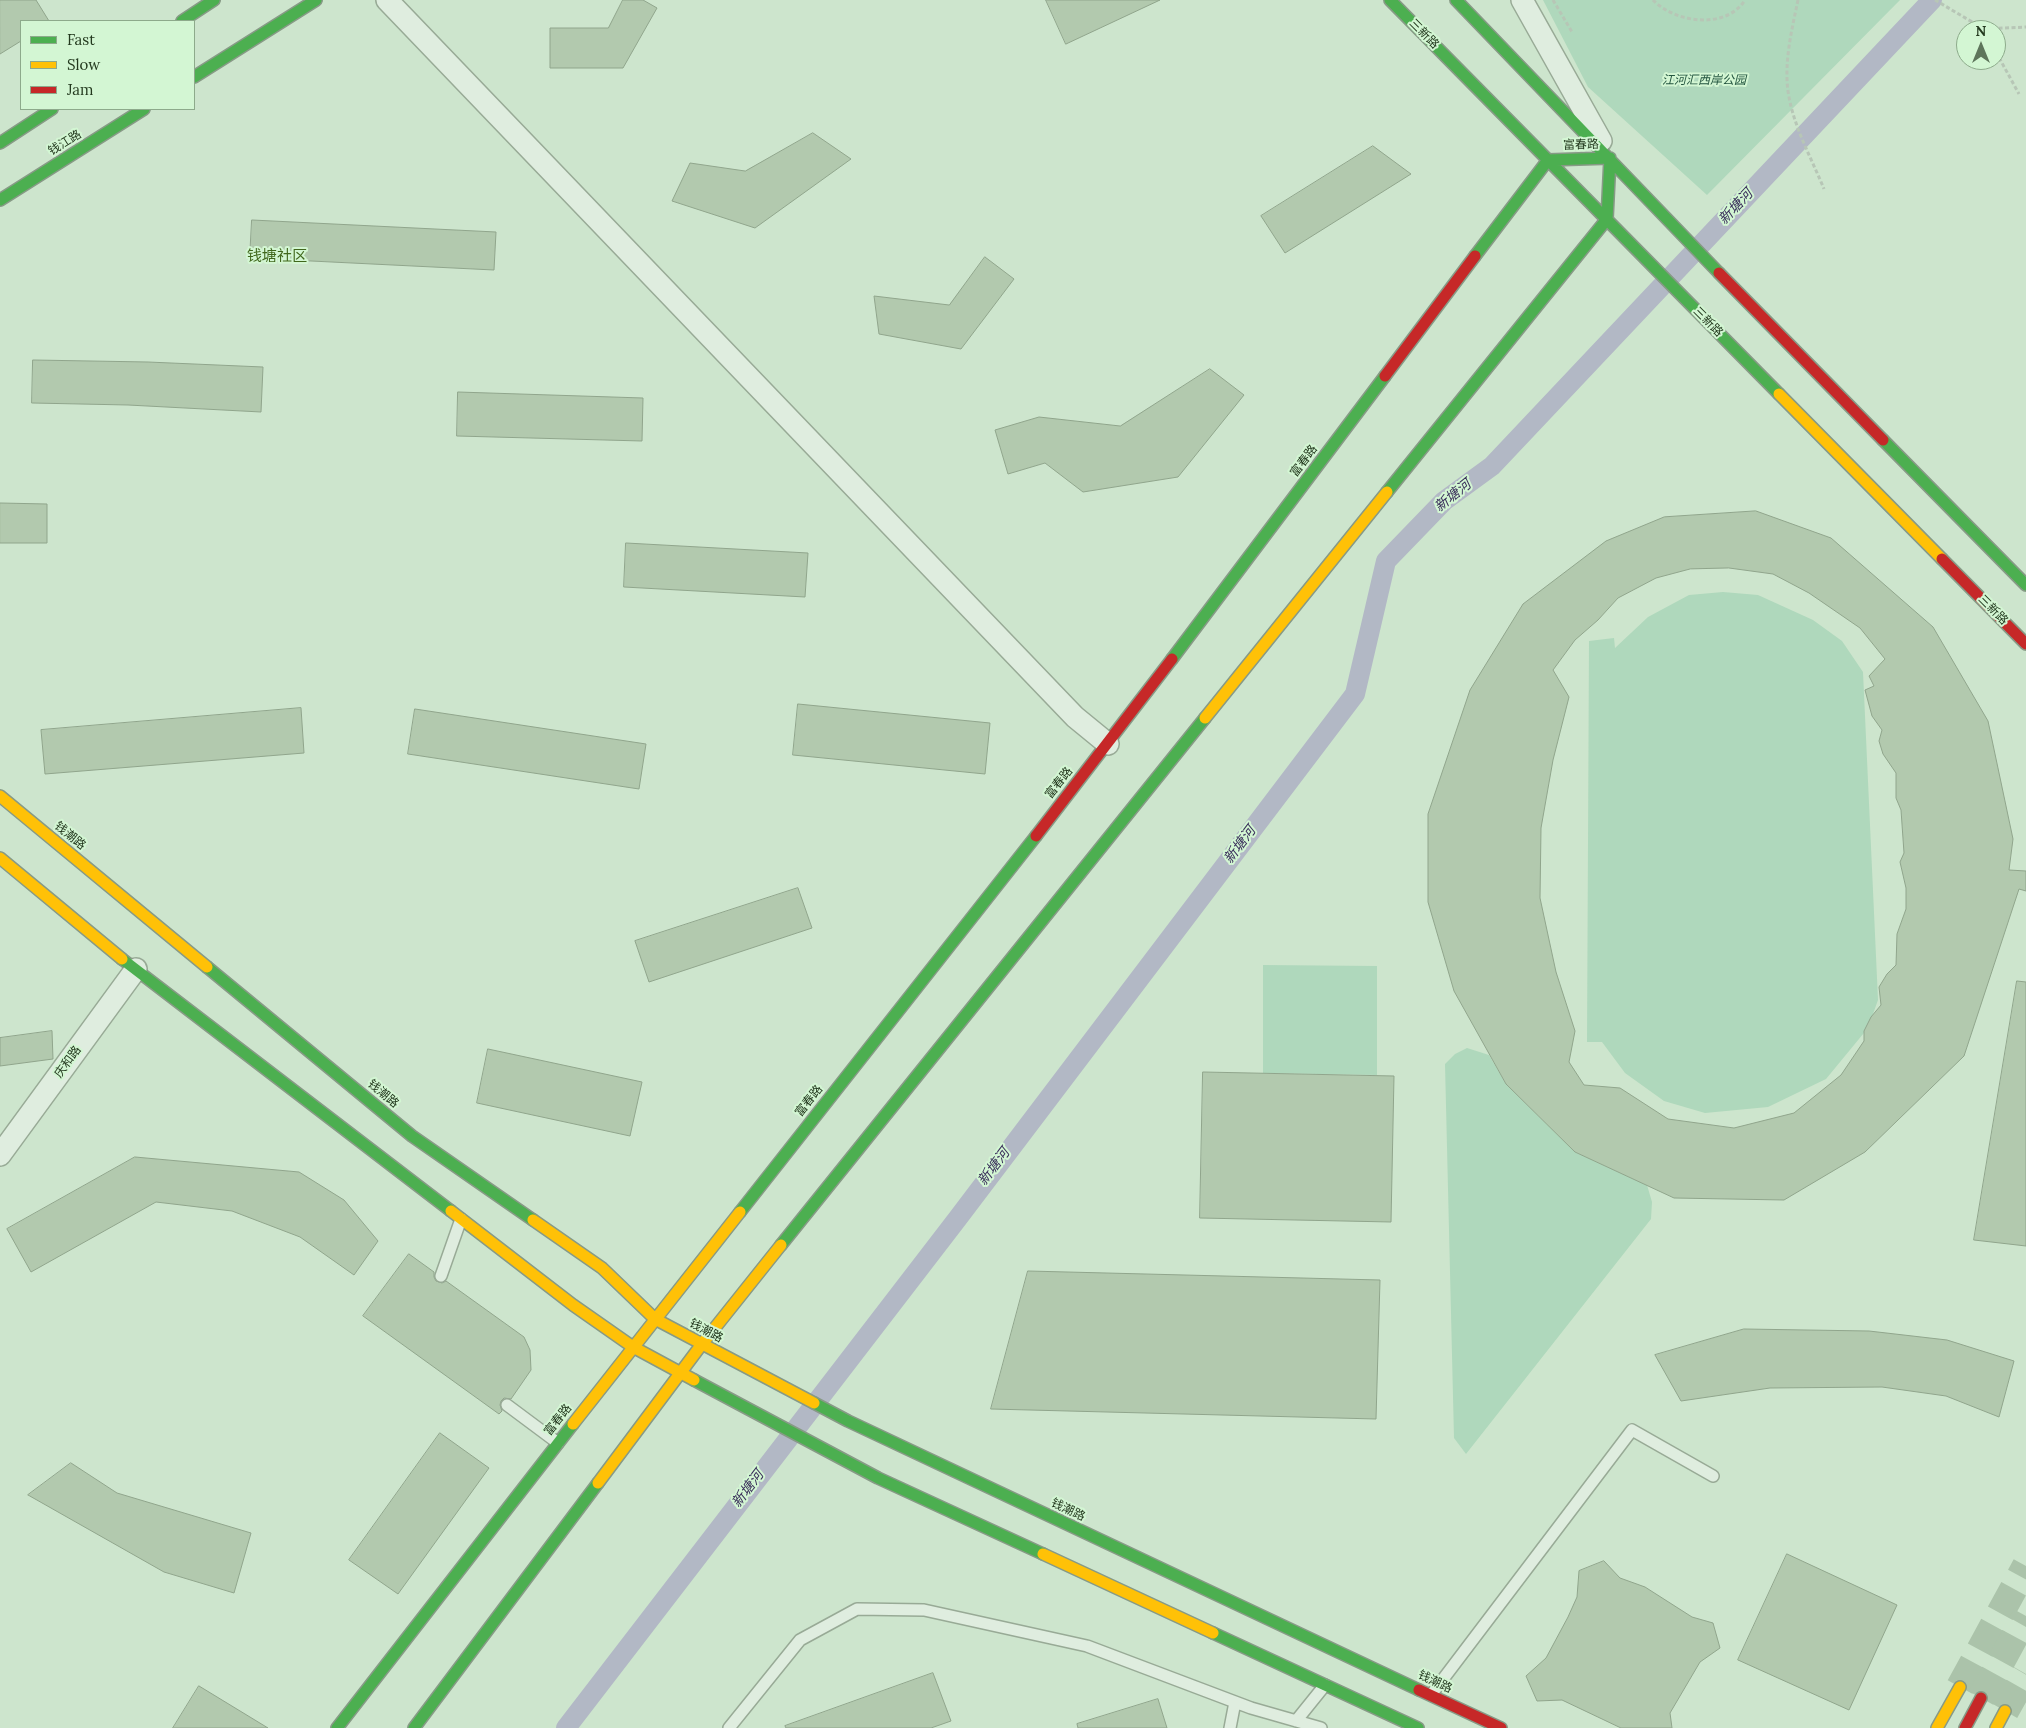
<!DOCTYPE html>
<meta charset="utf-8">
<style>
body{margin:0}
#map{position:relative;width:2026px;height:1728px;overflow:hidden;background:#cde5cd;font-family:Lora,serif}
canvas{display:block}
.legend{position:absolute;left:20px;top:20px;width:175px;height:90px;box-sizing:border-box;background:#d3f6d3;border:1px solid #8daa8b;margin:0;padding:6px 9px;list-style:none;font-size:15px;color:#23391e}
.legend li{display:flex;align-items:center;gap:10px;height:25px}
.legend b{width:25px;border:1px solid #8daa8b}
.north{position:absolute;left:1956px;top:20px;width:50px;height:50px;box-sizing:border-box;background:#d3f6d3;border:1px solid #8daa8b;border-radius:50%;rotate:0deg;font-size:14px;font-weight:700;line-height:20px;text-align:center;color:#23391e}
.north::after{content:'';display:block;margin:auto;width:18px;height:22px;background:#5e755b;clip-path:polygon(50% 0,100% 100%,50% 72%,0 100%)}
</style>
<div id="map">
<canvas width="2026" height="1728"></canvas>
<ul class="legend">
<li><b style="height:6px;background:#4caf50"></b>Fast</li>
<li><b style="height:6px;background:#ffc107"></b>Slow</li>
<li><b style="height:6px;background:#c62828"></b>Jam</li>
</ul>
<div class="north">N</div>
</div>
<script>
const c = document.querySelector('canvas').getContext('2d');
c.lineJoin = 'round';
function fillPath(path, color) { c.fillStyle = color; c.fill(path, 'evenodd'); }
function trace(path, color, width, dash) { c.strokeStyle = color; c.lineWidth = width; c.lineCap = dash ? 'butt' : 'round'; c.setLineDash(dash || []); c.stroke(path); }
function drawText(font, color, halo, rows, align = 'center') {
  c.font = font + ' Lora,"Noto Sans SC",serif'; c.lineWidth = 4; c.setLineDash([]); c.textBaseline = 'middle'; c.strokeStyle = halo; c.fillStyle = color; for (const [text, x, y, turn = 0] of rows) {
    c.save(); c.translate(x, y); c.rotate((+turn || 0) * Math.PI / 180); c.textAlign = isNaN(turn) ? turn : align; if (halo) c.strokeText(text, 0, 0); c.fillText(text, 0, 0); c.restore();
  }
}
fillPath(new Path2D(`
 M1543,0H1900L1707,195L1588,87Z
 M1723,592L1758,595L1813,620L1842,641L1863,672L1878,1000L1868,1028L1826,1079L1768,1107L1705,1113L1664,1101L1625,1073L1602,1042H1587L1589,641L1614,638L1615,648L1648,617L1689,595Z
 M1263,965L1377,966V1075L1263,1073Z
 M1467,1048L1489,1055L1506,1084L1575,1152L1647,1185L1652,1202L1651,1219L1466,1454L1454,1438L1445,1064L1455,1054Z`), '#afd8bc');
trace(new Path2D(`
 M566,1728L958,1218L1355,694L1386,561L1444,501L1492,466L1932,0`), '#b2b8c5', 20);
const building = new Path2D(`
 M0,0H36L49,21H21V41L0,54Z
 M623,0H643L657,8L623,68H550V28H608Z
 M1046,0H1160L1066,44Z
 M813,133L851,159L755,228L672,201L690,163L745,171Z
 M1373,146L1411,174L1285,253L1261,216Z
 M252,220L496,232L494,270L250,258Z
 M985,257L1014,279L961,349L879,334L874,296L949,305Z
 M33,360L148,362L263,367L261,412L128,405L32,403Z
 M1210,369L1244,395L1178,477L1083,492L1045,463L1008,474L995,430L1039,417L1120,426Z
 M458,392L643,398L642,441L457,436Z
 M0,503L47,504V543H0Z
 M1756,511L1831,538L1933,627L1988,721L2013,839L2009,870L2026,871V891L2019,889L1964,1056L1865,1152L1784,1200L1674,1198L1575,1152L1506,1084L1454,991L1428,902V814L1470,690L1523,604L1606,541L1664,517ZM1729,568L1773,574L1809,593L1860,628L1885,659L1869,676L1874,686L1865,690L1872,716L1882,730L1879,741L1883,754L1896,773V798L1901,810L1904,853L1900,862L1906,888V909L1897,934L1896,965L1887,974L1879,987L1881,1005L1871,1017L1864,1031V1041L1841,1075L1794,1113L1734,1128L1668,1119L1620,1088L1584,1085L1569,1062L1575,1031L1556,972L1540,898L1541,828L1553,760L1569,697L1553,670L1575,640L1598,620L1618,598L1656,578L1690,569Z
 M626,543L808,553L805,597L624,587Z
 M798,704L990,723L985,774L793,755Z
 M301,708L304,753L45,774L41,730Z
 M415,709L646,744L639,789L408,754Z
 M798,888L812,928L649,982L635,941Z
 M2017,981L2026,982V1246L1974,1240Z
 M52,1031L53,1059L0,1066V1038Z
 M488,1049L642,1082L630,1136L477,1103Z
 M1203,1072L1394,1076L1391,1222L1200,1218Z
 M135,1157L299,1172L344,1200L378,1241L354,1275L300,1237L232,1211L156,1202L31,1272L7,1229Z
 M409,1254L434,1272V1277L436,1281L442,1283L446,1281L524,1337L530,1350L531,1370L511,1399L504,1398L501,1401L500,1405L502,1411L499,1414L363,1316Z
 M1028,1271L1380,1280L1376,1419L991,1409Z
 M1744,1329L1869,1331L1947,1340L2014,1361L1999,1417L1946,1396L1882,1387L1770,1388L1681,1401L1655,1355Z
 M440,1433L489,1468L398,1594L349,1560Z
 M71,1463L117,1493L251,1533L234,1593L164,1572L28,1495Z
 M1787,1554L1897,1605L1849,1710L1738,1660Z
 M1604,1561L1620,1578L1645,1587L1692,1617L1713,1623L1720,1648L1700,1662L1670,1713L1672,1728H1621L1562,1700L1537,1701L1526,1676L1546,1658L1568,1617L1577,1597L1579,1571Z
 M933,1673L951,1721L931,1728H786L785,1726Z
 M199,1686L268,1728H173Z
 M1158,1699L1167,1728H1078L1077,1724Z`);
fillPath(building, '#b2c9ae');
trace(building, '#90a58c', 1);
trace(new Path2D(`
 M1960,1687L2026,1566`), '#abc3aa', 28, [28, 14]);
trace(new Path2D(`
 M1981,1698L2026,1616
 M2005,1711L2026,1674`), '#abc3aa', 28, [28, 14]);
const lane = new Path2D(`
 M441,1276L461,1219
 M507,1405L558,1443
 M1431,1695L1632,1430L1713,1476
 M1296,1721L1325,1685
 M729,1728L800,1640L857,1609L924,1610L1087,1646L1251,1708L1321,1728
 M1230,1728L1235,1702`);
const street = new Path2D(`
 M387,0L1075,717L1108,744
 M1522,0L1601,141
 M0,1155L136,969`);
const fast = new Path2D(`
 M1390,0L1779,394
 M1456,0L1719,273
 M182,21L214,0
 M194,77L316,0
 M0,143L52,109
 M1548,160L1610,158
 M0,200L144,109
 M1475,256L1548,160
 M1883,440L2026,585
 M1387,492L1607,219L1610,158
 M1172,659L1385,376
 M122,959L451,1211
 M207,967L412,1136L533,1220
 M740,1212L1036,836
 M781,1245L1205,718
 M694,1380L878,1478L1043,1554
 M814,1403L848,1421L1419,1690
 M1213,1633L1418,1728
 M337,1728L573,1424
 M414,1728L598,1483`);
const slow = new Path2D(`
 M1779,394L1942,559
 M1205,718L1387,492
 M0,796L207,967
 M0,858L122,959
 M451,1211L573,1305L633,1347L694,1380
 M533,1220L602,1268L655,1319L814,1403
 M573,1424L740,1212
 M598,1483L702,1344L781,1245
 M1043,1554L1213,1633
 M1937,1728L1960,1687
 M1996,1728L2005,1711`);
const jam = new Path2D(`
 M1719,273L1883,440
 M1385,376L1475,256
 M1942,559L2026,644
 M1036,836L1172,659
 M1419,1690L1501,1728
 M1965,1728L1981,1698`);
trace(lane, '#98aa96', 14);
trace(street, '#98aa96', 24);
trace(fast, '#879a86', 14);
trace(slow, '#879a86', 14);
trace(jam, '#879a86', 14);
trace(new Path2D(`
 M1553,0L1572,32
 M1653,0C1675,23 1726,30 1745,0
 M1798,0C1792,29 1784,61 1788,91C1793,126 1811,157 1824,189
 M1935,0L1984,29L2026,27
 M1996,52L2019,94`), '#b7c6b6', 3, [4, 2.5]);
trace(lane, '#dfeddf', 11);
trace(street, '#dfeddf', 21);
trace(fast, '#4caf50', 11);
trace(slow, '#ffc107', 11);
trace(jam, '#c62828', 11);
drawText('12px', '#23391e', '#d3f6d3', [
 ["三新路",1424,34,45],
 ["钱江路",65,143,-32],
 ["富春路",1581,145,-2],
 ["三新路",1708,322,45],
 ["富春路",1304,461,-53],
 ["三新路",1993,610,45],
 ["富春路",1059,783,-52],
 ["钱潮路",70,836,39],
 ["庆和路",68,1062,-54],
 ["钱潮路",383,1094,40],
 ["富春路",809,1101,-52],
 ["钱潮路",706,1331,28],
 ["富春路",558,1420,-52],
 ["钱潮路",1068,1510,25],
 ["钱潮路",1435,1682,25]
]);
drawText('italic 12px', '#245640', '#d3f6d3', [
 ["江河汇西岸公园",1704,81]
]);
drawText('italic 14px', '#382d59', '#d3f6d3', [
 ["新塘河",1736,207,-47],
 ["新塘河",1453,496,-39],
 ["新塘河",1240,845,-53],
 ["新塘河",994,1167,-53],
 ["新塘河",748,1489,-53]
]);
drawText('15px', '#40671c', '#d3f6d3', [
 ["钱塘社区",277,257]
]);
</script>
